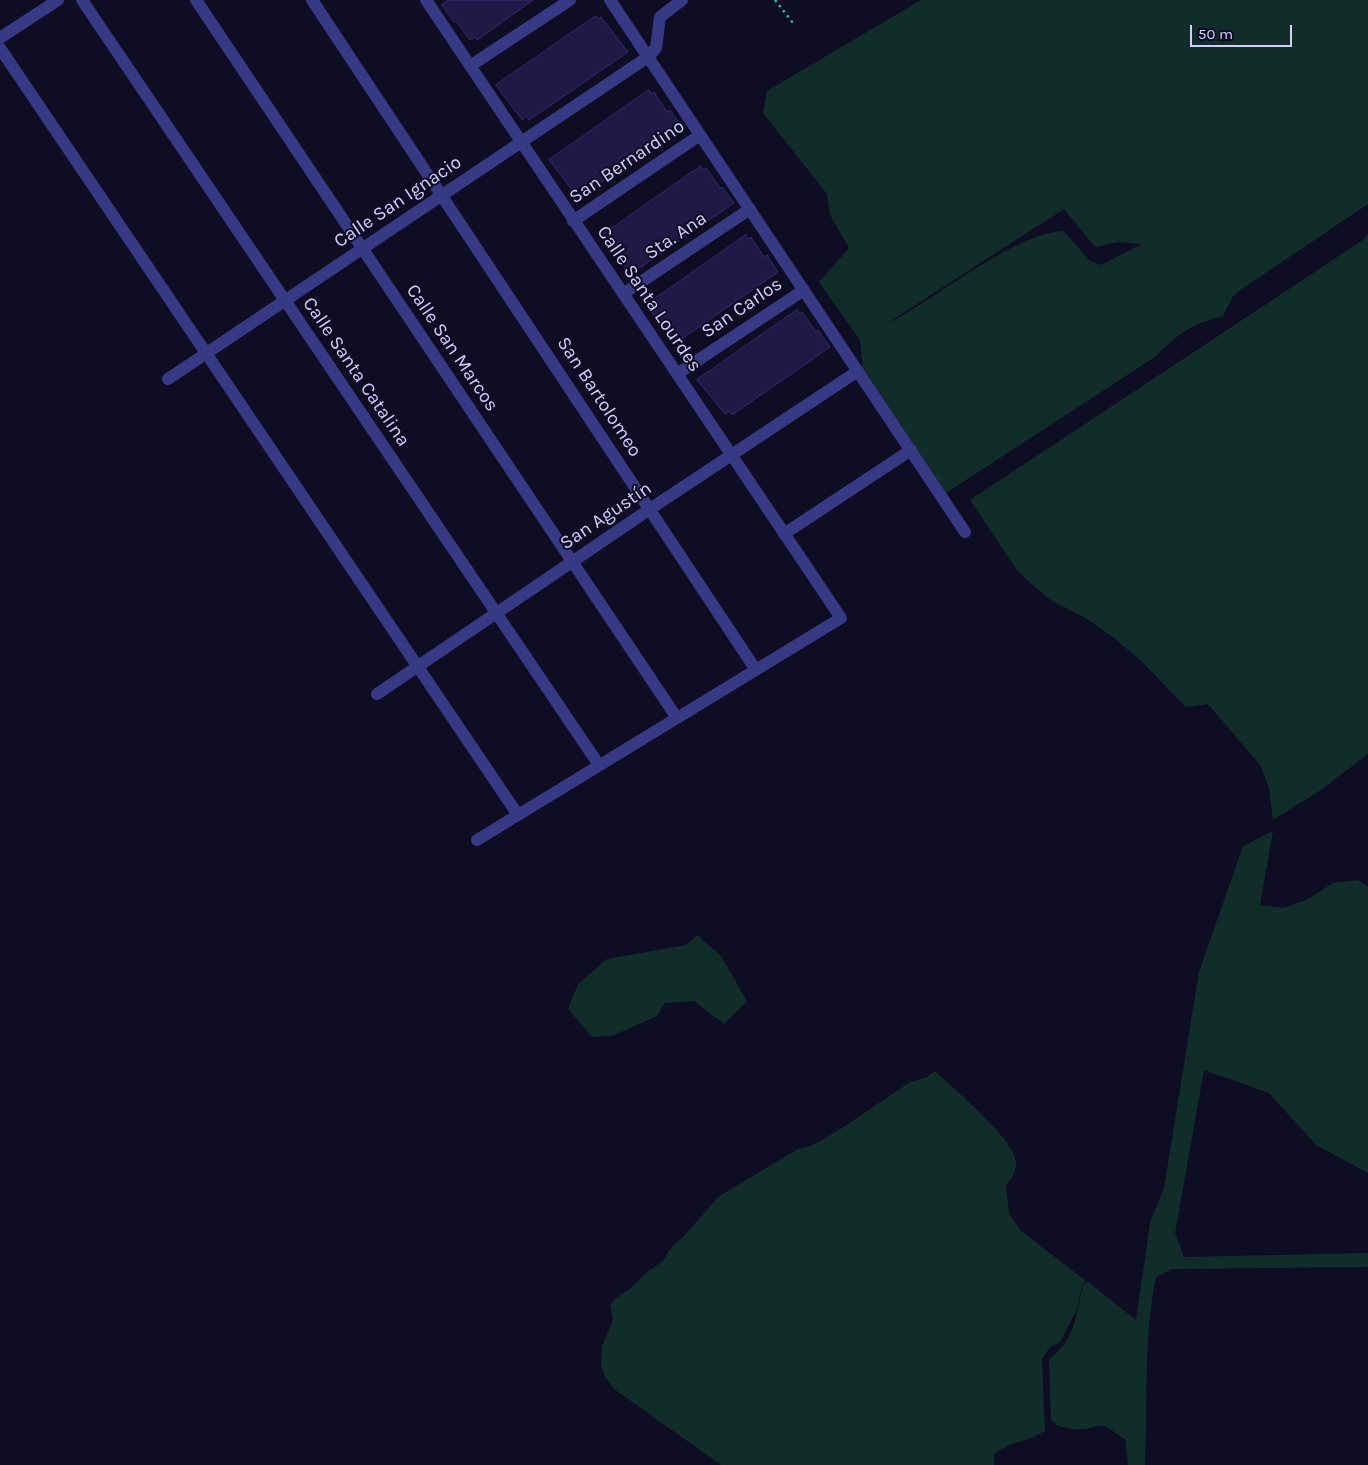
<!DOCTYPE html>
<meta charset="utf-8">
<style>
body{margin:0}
#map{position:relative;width:1368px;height:1465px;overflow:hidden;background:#0f0d23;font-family:Karla,sans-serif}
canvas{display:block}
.scale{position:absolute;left:1190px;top:25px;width:102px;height:22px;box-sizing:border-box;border:2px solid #d2cfff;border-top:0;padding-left:6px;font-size:15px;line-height:18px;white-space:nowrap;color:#d2cfff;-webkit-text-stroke:4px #0f0d23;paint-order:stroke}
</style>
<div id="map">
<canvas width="1368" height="1465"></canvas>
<div class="scale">50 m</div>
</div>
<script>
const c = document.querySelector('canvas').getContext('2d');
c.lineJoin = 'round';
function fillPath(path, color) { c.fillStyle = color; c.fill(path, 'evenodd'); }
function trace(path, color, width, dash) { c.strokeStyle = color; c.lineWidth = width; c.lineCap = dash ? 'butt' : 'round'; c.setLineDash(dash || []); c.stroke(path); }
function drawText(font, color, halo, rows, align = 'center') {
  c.font = font + ' Karla,sans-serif'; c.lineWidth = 4; c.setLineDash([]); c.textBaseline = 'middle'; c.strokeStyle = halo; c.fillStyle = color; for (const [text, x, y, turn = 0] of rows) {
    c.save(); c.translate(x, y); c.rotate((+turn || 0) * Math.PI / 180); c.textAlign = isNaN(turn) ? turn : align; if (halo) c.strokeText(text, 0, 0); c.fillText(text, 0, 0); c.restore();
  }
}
fillPath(new Path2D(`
 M921,0H1368V204L1242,289L1233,296L1223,316C1191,324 1178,334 1155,357L946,493L863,368L860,340L819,282L849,248L830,215L827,194L763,113L767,91ZM1064,209L1095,247L1119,242L1142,244L1101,265L1090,261L1064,231C1014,232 933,302 886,324Z
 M1368,234V754L1321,790L1273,820L1269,788L1260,765L1208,704L1186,707L1141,661L1114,638L1089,620L1049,599L1018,572L970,500L1363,240Z
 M1273,831L1260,905L1284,908L1306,900L1333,883L1358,880L1368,887V1173L1316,1145L1269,1093L1204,1070L1175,1233L1184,1257L1368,1253V1267L1172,1269L1156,1277C1143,1339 1148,1402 1145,1465H1128L1125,1439C1118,1436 1111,1428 1104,1426C1097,1424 1091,1429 1085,1429C1074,1430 1058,1429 1051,1420L1049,1361C1053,1355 1060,1350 1065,1343C1077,1325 1078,1305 1083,1285L1088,1282L1136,1320L1150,1223L1164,1188L1199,972L1243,846Z
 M697,935L721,956L747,1001L724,1024L694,1001L665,1003L657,1016L612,1036L592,1037L568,1009L578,984L607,959L686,945Z
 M935,1071C954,1089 1012,1137 1016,1161C1017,1170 1012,1178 1006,1185L1009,1213L1020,1230L1086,1281L1082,1285L1077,1309L1060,1342L1050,1347L1042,1359L1045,1431C1029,1441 1010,1442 994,1454V1465H721L614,1389L605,1377L601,1365L602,1346L613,1320L610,1305L618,1296L629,1290L647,1272L662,1262L673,1245L683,1237L718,1197L798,1149L811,1146L842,1128L910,1082L927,1077Z`), '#102d2a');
const building = new Path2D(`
 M449,0H533L477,40L475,37L470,40L456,21L454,22L442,5Z
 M596,16L599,19L601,17L628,52L529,120L527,116L522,120L496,85Z
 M649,90L651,94L654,92L667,112L670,110L682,127L583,195L581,191L576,195L549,160Z
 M701,166L703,170L706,168L720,188L722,187L734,203L635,271L633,268L628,271L601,236Z
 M746,235L748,239L751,237L764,257L767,255L778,272L680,340L678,336L673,340L646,305Z
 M797,310L800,313L802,312L816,332L818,330L830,347L732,415L730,411L725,414L697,380Z`);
fillPath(building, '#1e1945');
trace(building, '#332a72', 1);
trace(new Path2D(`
 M775,0L793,23`), '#2ab8a5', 2.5, [2.5, 4]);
trace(new Path2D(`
 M82,0L599,765
 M196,0L677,718
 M312,0L756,670
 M426,0L841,618L477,840
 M610,0L965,532
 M0,38L58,0
 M0,48L518,815
 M470,66L570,0
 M573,221L700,135
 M623,294L750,209
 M677,374L804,290
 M168,379L648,57L656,48L660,17L682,0
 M784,534L911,450
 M377,694L650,509L858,371`), '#373984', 12);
drawText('19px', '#d2cfff', '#0f0d23', [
 ["San Bernardino",627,162,-34],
 ["Calle San Ignacio",398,202,-34],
 ["Sta. Ana",676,236,-34],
 ["Calle Santa Lourdes",649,299,56],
 ["San Carlos",742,308,-34],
 ["Calle San Marcos",452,348,56],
 ["Calle Santa Catalina",356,372,56],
 ["San Bartolomeo",599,397,57],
 ["San Agustín",606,516,-34]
]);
</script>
